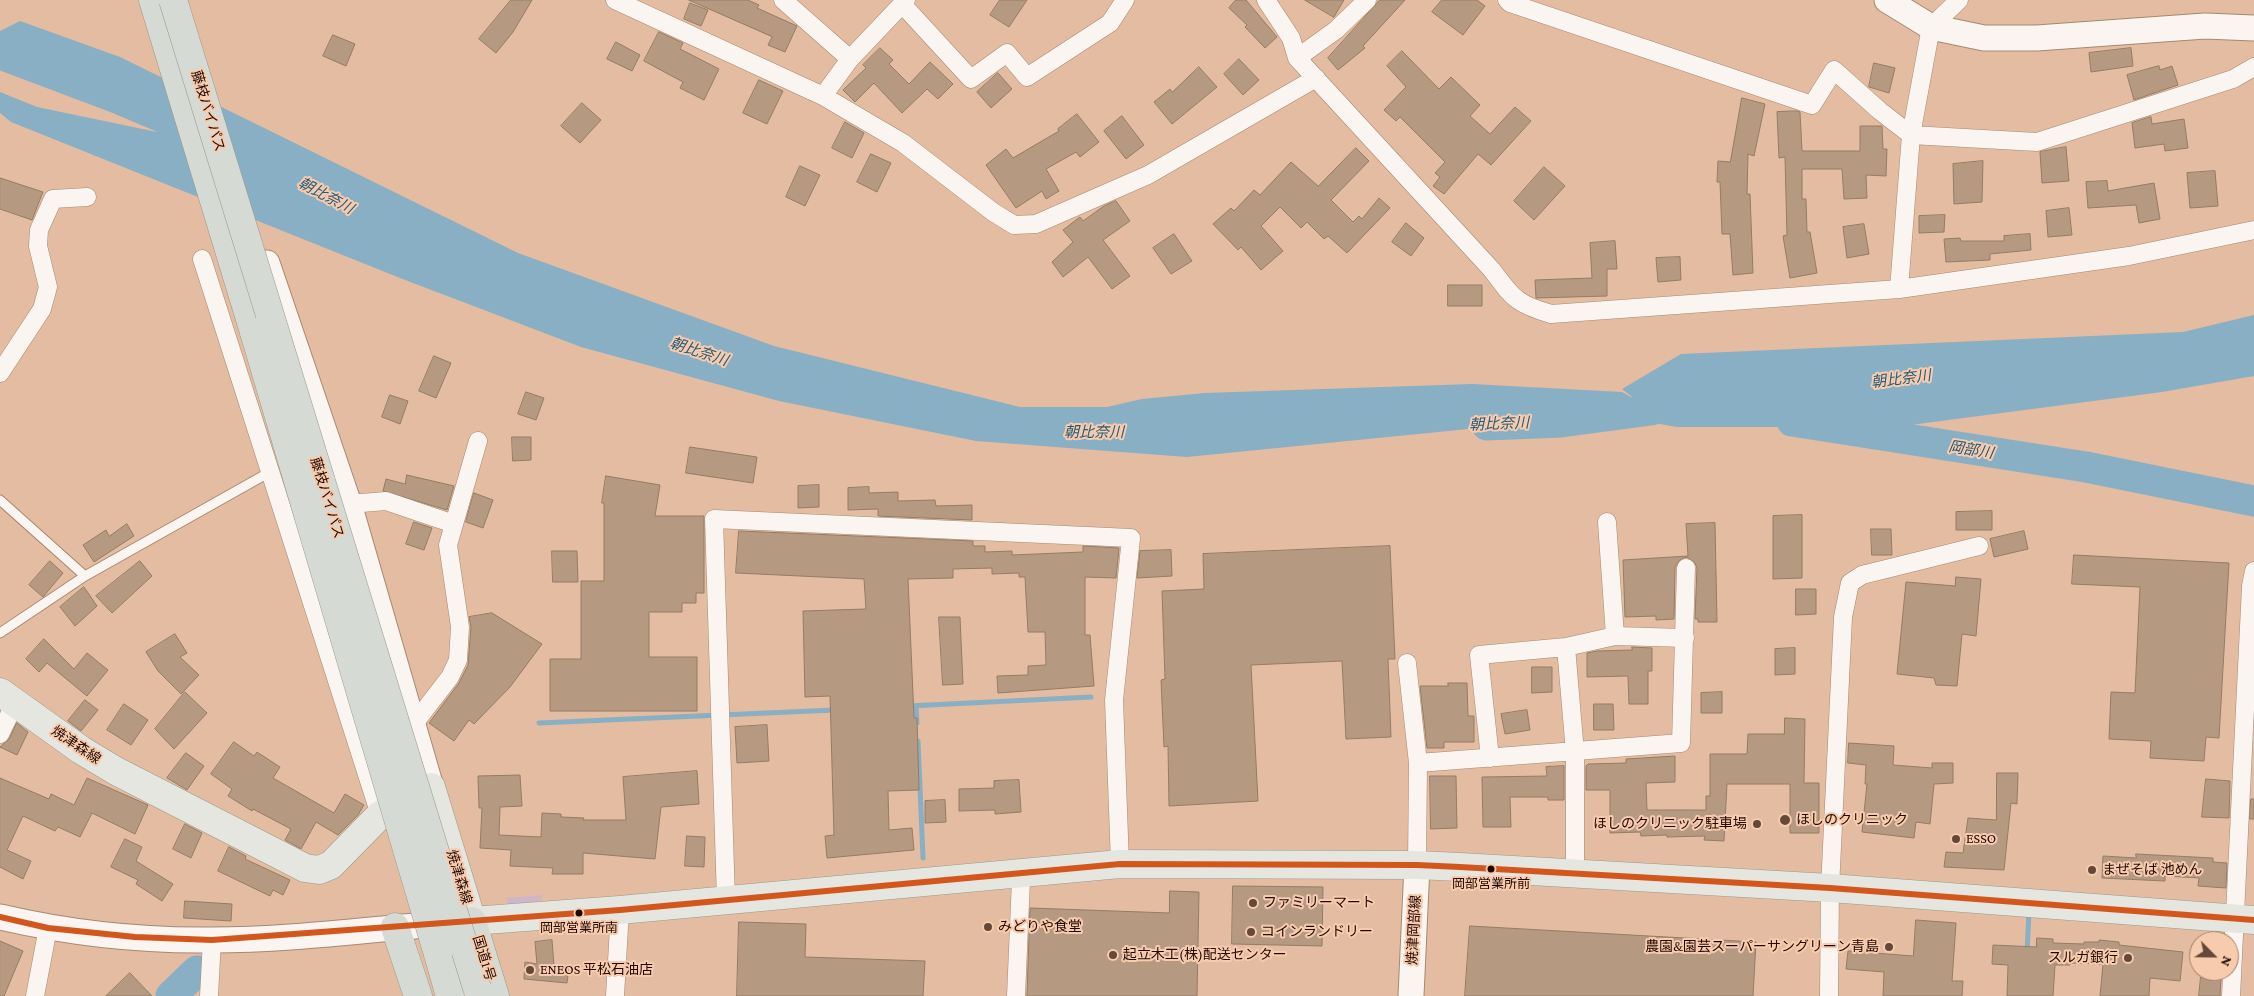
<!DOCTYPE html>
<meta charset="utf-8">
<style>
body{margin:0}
#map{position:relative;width:2254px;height:996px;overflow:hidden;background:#e3bca1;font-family:"Crimson Pro",serif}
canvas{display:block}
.north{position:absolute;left:2189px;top:931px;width:50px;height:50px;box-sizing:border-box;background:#f7cbae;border:1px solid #a27d68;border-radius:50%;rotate:113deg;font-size:14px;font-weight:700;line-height:20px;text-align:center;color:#220900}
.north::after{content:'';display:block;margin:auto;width:18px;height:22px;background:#664838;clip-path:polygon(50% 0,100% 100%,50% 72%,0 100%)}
</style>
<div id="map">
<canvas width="2254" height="996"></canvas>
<div class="north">N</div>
</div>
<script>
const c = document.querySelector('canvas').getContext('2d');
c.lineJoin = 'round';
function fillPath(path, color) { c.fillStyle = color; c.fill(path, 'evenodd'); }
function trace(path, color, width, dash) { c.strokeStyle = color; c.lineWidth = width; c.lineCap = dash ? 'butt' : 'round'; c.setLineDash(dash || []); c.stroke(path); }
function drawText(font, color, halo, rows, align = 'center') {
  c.font = font + ' "Crimson Pro","Noto Sans JP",serif'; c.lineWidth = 4; c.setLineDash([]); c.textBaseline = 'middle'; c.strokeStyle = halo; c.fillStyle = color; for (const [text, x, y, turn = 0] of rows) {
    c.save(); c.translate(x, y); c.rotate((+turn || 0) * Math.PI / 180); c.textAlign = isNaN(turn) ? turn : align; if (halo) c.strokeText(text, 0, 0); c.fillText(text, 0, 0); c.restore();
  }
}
fillPath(new Path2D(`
 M542,895V900L508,905L507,898Z`), '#ceb6c8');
fillPath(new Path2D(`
 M20,21L120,57L518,253L774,346L1020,407H1107L1142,399L1205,393L1472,384L1622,392L1636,400L1622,389L1681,354L2183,332L2254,315V376L2162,392L1895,427H1677L1609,415L1187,457L976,441L779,401L581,347L400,278L11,122L0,113V92L37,107L157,132L122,86L0,54V31Z`), '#89afc4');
trace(new Path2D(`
 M909,706L1091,697
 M916,706L917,723
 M539,723L835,710
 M918,741L923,858
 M2027,952L2029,912`), '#89afc4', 5);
trace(new Path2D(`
 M0,54L117,98L176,123
 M1792,421L2086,467L2254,501
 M1487,425L1561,422L1651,410
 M171,996L197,971`), '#89afc4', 31);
const building = new Path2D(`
 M511,0H532L513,32L496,53L479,39Z
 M689,0H748L759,5L757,8L797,26L785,52L768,45L772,37Z
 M1000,0H1027L1009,27L990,15Z
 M1236,0H1246L1277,37L1265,48L1245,27L1247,25L1229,8Z
 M1305,0H1344L1334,17Z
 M1380,0H1405L1363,46L1365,48L1338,70L1328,58Z
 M1442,0H1477L1485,6L1463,35L1432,12Z
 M690,3L708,10L701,26L684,19Z
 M659,32L683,43L680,49L719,69L704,100L680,88L683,82L644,61Z
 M333,35L355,44L346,66L323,56Z
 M616,42L640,55L632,71L607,59Z
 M880,48L893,60L889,64L909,84L930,62L953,84L938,99L927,89L902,113L874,83L855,102L843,90L866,68L863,65Z
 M2131,48L2133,66L2091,72L2089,53Z
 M1402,51L1439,89L1451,77L1480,105L1470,116L1490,134L1515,107L1531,121L1491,165L1478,154L1444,194L1433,186L1440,177L1435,173L1445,162L1400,117L1396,121L1384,110L1406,87L1387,66Z
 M1239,59L1259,80L1243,95L1224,74Z
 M1874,63L1895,68L1889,93L1869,87Z
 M2159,66L2160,70L2172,66L2178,85L2134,100L2127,75Z
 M1199,67L1217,87L1172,124L1154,102L1170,89L1172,92Z
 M998,73L1012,89L991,108L977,92Z
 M759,80L783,91L767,124L743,113Z
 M1742,98L1765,104L1754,156L1748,154L1747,194H1750L1753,273L1733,275L1730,234H1722L1720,182H1717L1718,161L1730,162Z
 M582,103L601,120L580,143L561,126Z
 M1797,111L1800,112L1802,151H1860V126H1882L1883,149H1887L1886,176L1866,175L1867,198L1844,199L1842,169H1802V199H1806L1807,232H1810L1817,273L1790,278L1783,236L1787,235L1785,157L1779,158L1777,112Z
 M1077,114L1099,142L1080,157L1076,152L1046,169L1059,191L1046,199L1042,191L1016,208L986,165L1006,149L1013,158L1059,131L1058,129Z
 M1122,116L1144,145L1126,159L1104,131Z
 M2151,117L2152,124L2184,119L2188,148L2165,151L2164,144L2135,148L2132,123Z
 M845,122L864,133L852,158L832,148Z
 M2066,147L2069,181L2042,183L2040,152Z
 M1356,148L1369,161L1331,200L1353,222L1359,216L1362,219L1379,198L1390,208L1347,253L1328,236L1324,239L1307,222L1301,228L1280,207L1261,226L1283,251L1261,270L1241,247L1238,250L1213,224L1231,208L1234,211L1254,190L1260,195L1291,162L1318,186Z
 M871,154L891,163L877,192L857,182Z
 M1983,161L1982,202L1954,204L1953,164Z
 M800,166L820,175L805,206L786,197Z
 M1544,167L1565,186L1534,220L1514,201Z
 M2215,171L2218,206L2190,208L2187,173Z
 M0,178L43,192L32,220L0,209Z
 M2107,181L2108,191L2154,183L2160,219L2139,223L2136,205L2088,208L2086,182Z
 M1116,201L1130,221L1103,240L1130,276L1112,289L1088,257L1063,277L1052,262L1073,242L1063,230L1080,217L1083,221L1104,206Z
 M2069,208L2072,235L2048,237L2046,211Z
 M1945,215L1944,232L1919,233V216Z
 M1406,223L1424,238L1411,256L1392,242Z
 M1864,224L1869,254L1847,258L1843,227Z
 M1174,234L1192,261L1171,274L1153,248Z
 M2030,234L2031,250L1990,254V260L1946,262L1944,239L1960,238L1961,241H2004V236Z
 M1615,241L1617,269H1607V296L1536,298L1535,280L1592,278L1590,243Z
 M1680,257L1681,280L1658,282L1656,258Z
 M1448,285H1482V306H1448Z
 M434,356L451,363L436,398L419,391Z
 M526,392L544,398L536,420L518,414Z
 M390,395L408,401L400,424L382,417Z
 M512,437H531V460L513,461Z
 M690,447L757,457L753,483L686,473Z
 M407,475L454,486L447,510L383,491L386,479L405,484Z
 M606,476L660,485L655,516H704V593H696V603H682V612H649V657H697V711H550V659H581V581H604V503H602Z
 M819,485V507L798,508V486Z
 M869,487V493L898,492V501L935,500L936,506L972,505V520L878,516V509L848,510V488Z
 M474,493L493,500L483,528L466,522Z
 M1992,511V530H1956V512Z
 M1802,515V578L1773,579V516Z
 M414,522L432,528L424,550L406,544Z
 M1715,523L1717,622H1698V619H1695L1697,568L1695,563L1687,557L1681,559L1675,567L1674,619L1656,620V616L1625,617L1623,560L1688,556L1686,524Z
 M127,524L134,536L94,562L83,545L106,530L109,536Z
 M1871,529H1891L1892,555H1872Z
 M739,531L973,541V546H985V552L1012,551V555L1083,552V546L1119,548L1116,578L1085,577V635H1090L1094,686L998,693L997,676L1028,675V666L1046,665L1045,632H1028L1025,577H1019V573L992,574V568L953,569V578L908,579L914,718H917L919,790L888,791L889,830L912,828L914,850L827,858L825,836L834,835L830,696L805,697L803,611L866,609L864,579L736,573Z
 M2024,531L2028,549L1994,557L1990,539Z
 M1390,546L1395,659H1388L1391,737L1346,739L1342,661L1251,665L1258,801L1169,806L1168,746L1164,747L1161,680L1165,679L1162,591L1204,589L1203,554Z
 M1171,550L1172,576L1137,578L1140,551Z
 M552,551H577L578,582H553Z
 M2074,555L2229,563L2219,738L2206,737L2204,761L2150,758L2151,741L2109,739L2111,692L2135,693L2140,587L2072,584Z
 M50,561L63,573L43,597L29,585Z
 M140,561L152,576L112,613L96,596Z
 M1956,577L1981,579L1976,636L1962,634L1957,686L1936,685L1934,678L1897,674L1906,582L1955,586Z
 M84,587L97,606L75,626L60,607Z
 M1796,589H1816V614L1796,615Z
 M492,613L542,644L510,687L474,724L469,720L454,741L429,723L459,683L468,665L471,627L469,617Z
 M939,617H960L963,684L943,685Z
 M175,634L187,653L180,657L199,675L181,694L158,671L146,652Z
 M44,639L74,669L87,653L108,670L87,696L47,663L39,672L26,659Z
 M1632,647L1652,648V671H1648V704H1629L1628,676L1587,677V653L1597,651L1632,650Z
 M1795,648V674L1775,675V649Z
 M1532,667H1552V692L1532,693Z
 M1448,683H1467L1468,716H1474V742H1444V748H1427L1420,686H1448Z
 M185,692L207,713L174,749L155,729Z
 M1722,692V713H1701V693Z
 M85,700L98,710L81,731L68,721Z
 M124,704L148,720L131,745L107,730Z
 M1594,704H1613L1614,730H1594Z
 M1527,710L1530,730L1505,734L1501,714Z
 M1785,718L1805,719L1804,783H1819V833H1790V784H1727L1724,841L1704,840L1705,836L1667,837V835L1641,836L1640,832L1610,833V790H1586V766L1588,764L1626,763V759L1675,756V782L1646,783L1647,810H1706V796H1710V754H1747L1748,734H1784Z
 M17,723L28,732L17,755L0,747L9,739Z
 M767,725L769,761L737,763L735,727Z
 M234,742L254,756L257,752L280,767L273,778L334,813L345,794L364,805L358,815L338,835L316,822L301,849L285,840L291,829L253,809L252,811L228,796L232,789L211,774Z
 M1849,743L1894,746L1893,765L1932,768V763H1953V783L1934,784L1930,824L1916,822L1914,838L1862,832L1867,784H1865L1866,765L1848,763Z
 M186,753L204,766L187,790L167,778Z
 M1564,766V800H1548V797H1510L1511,827H1483L1482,777L1547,776L1546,767Z
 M697,771L699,804L661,807L655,859L583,853V874H552L553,868L510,866L511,850L480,848L482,808H479L478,776L520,775L522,806L500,807L499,835L541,837L542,813L561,814V817L584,818L583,820H626L623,777Z
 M1997,773H2018L2017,804L2011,803L2004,870L1944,867L1946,852L1963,853L1968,818L1996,820Z
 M1430,776H1456L1457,828L1431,829Z
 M0,778L49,799L51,794L74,805L87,778L148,805L135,834L92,813L80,837L58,827L55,831L23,816L7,850L31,861L23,879L0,867Z
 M2206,779L2230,781L2229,818L2202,817Z
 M1019,780L1021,812L995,814V810L959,811V789L994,788V781Z
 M2251,799H2254V819H2250Z
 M945,800L946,822L925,823V801Z
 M185,824L202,833L191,858L173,849Z
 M687,836L705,837L704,867L685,866Z
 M125,839L142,847L136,861L173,884L162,901L136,884L138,880L111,867Z
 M229,847L246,856L245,859L290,880L283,895L273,890L270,896L218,871Z
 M2136,854L2213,858V862L2227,863L2226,888L2198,886L2199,878L2165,876V881L2102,878L2103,856L2136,858Z
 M1233,886L1323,887L1322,946L1232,944Z
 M1170,891L1199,892L1197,996H1027L1030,908L1169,913Z
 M185,901L232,904L231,921L184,918Z
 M1916,920L1956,923L1952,981H1963L1962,996H1883L1884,972L1846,969L1848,951L1913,956Z
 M739,922L806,924L805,957L925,961L923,996H737Z
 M1470,926L1756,942L1753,996H1465Z
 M2037,938L2053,939V943L2084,944V942H2099V940L2119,942V945L2183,952L2180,981L2150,978L2149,996H2100L2103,964L2071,963L2070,965H2055L2053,996H2007L2008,965L1992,964L1993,945L2036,947Z
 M552,940L554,965L569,967L567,983L524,979L525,962L537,964L535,942Z
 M0,941L23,951L4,996H0Z
 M130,973L152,996H106Z
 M2201,977L2221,979L2220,996H2199Z`);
fillPath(building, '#b59a81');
trace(building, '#947c65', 1);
const lane = new Path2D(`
 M0,500L85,576
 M0,633L85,576L270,472`);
const street = new Path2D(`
 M615,0L823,96L903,143L993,212L1014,225L1036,224L1148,175L1316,78
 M783,0L850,59
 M1266,0L1291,38L1297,58L1492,270C1513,298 1516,304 1551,314L1899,289L2129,256L2254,230
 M1507,0L1510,3L1812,105L1834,70L1880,111L1911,135L2037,142L2233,79L2254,67
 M902,4L971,79L1007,53L1027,77L1110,23L1125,0
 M1297,58L1336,30L1367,0
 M823,96L850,59L906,0
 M202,259L380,815
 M1899,289L1911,135L1931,27L1959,0
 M0,373L42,309L48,287L38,246L39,230L53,199L87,197
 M349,504L386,501L454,524
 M1607,522L1615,636
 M1566,647L1575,753V873
 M1407,663L1418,763L1417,865
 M413,725L450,677L458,660L460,627L448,545L478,441
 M0,734L15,703
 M1490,758L1479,655L1566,647L1615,636L1685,638
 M1418,763L1681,743L1686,568
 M726,900L714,519L1131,538L1114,700L1120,864
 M35,996L48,928
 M209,996L212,940
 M615,996L620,910
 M1016,996L1021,880L1027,871
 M1829,996L1830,888L1843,617L1850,583L1862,575L1979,546
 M2231,996L2251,586L2254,571`);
const secondary = new Path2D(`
 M1887,0L1931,27L1984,38H2037L2205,26L2254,28
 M267,263L349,504L431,787
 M0,917C69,933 140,941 211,940C291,940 371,929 450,923
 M1411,996L1417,865`);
const primary = new Path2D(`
 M0,692L81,750L116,771L305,868L319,870L331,865L380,815L431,787L472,921L620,910L1120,864L1417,865L1460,867L1830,888L2254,920`);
const highway = new Path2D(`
 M153,0L254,332
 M472,921L495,996
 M395,927L418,996
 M438,954L450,996`);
trace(lane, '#a68872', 11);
trace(street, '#a68872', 19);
trace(secondary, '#a68872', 27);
trace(primary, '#9f9788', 29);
trace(highway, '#9f9788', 29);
trace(lane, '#fbf5f1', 9);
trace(street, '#fbf5f1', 18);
trace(secondary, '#fbf5f1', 25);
trace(primary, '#e4e6df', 28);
trace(highway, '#d5dbd4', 28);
const highwayBridge = new Path2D(`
 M173,0L477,988
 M254,332L438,954`);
trace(highwayBridge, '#9f9788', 29, []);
trace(highwayBridge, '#d5dbd4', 28);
trace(new Path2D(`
 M0,917L48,928L135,937L212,940L620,910L1120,864L1417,865L1460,867L1830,888L2254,920`), '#d3571d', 6);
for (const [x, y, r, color] of [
 [1785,820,6,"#664838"],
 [1757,824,5,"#664838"],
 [1956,839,5,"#664838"],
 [1491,869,4.5,"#220900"],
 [2092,870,5,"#664838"],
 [1253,903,5,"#664838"],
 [579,913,4.5,"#220900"],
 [988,927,5,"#664838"],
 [1251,932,5,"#664838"],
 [1889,947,5,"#664838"],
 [1113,955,5,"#664838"],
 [2128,958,5,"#664838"],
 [530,970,5,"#664838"]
]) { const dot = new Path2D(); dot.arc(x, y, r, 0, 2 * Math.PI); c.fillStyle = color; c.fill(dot); trace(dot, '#f7cbae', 2); }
drawText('13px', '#220900', '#f7cbae', [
 ["岡部営業所前",1491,884],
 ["岡部営業所南",579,928]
]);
drawText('14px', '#220900', '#f7cbae', [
 ["藤枝バイパス",208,111,73],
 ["藤枝バイパス",327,498,73],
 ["焼津森線",76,745,34],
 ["焼津森線",459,877,73],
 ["焼津岡部線",1414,930,-87],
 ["国道1号",484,958,73]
]);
drawText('14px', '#220900', '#f7cbae', [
 ["ほしのクリニック",1796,820],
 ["ほしのクリニック駐車場",1747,824,"right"],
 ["ESSO",1966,839],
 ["まぜそば 池めん",2102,870],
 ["ファミリーマート",1263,903],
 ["みどりや食堂",998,927],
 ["コインランドリー",1261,932],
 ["農園&園芸スーパーサングリーン青島",1879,947,"right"],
 ["起立木工(株)配送センター",1123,955],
 ["スルガ銀行",2118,958,"right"],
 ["ENEOS 平松石油店",540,970]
], 'left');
drawText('italic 15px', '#245b78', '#f7cbae', [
 ["朝比奈川",326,196,28],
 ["朝比奈川",699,352,18],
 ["朝比奈川",1901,379,-7],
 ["朝比奈川",1499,424,-2],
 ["朝比奈川",1094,432],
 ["岡部川",1971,450,9]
]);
</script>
